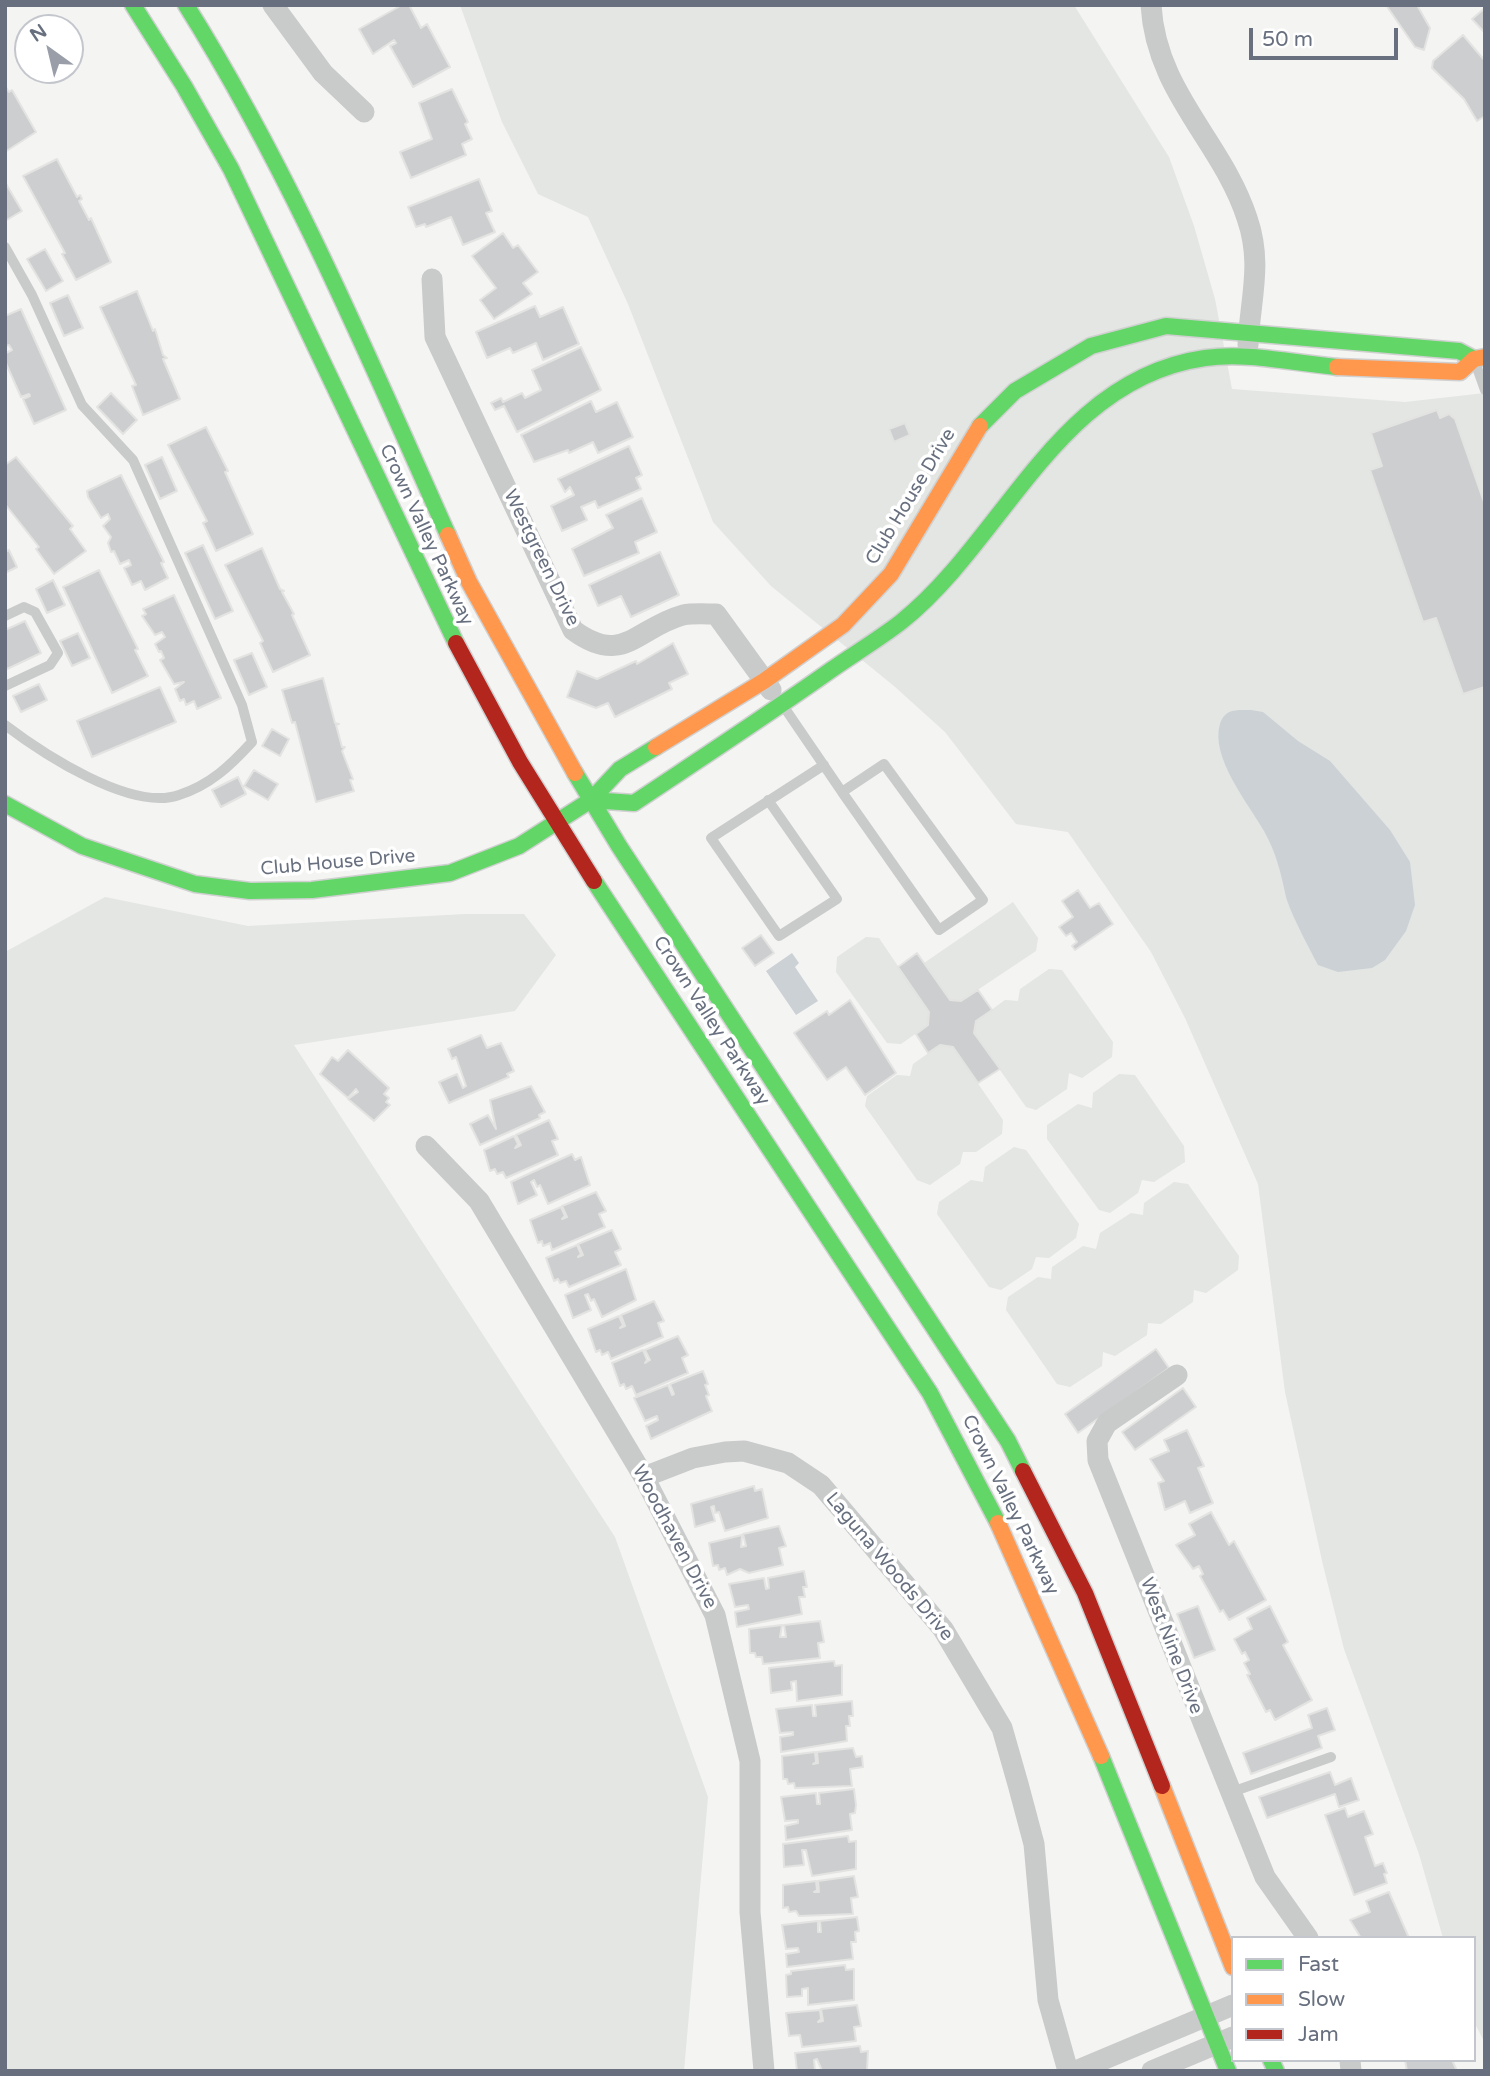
<!DOCTYPE html>
<style>
body{margin:0}
#map{position:relative;width:1490px;height:2076px;overflow:hidden;background:#f4f4f3;font-family:"Varela Round",sans-serif}
canvas{display:block}
.frame{position:absolute;inset:0;border:7px solid #68707f;pointer-events:none}
.legend{position:absolute;left:1231px;top:1936px;width:245px;height:126px;box-sizing:border-box;background:#fff;border:2px solid #c3c6cc;margin:0;padding:9px 12px;list-style:none;font-size:21px;color:#68707f}
.legend li{display:flex;align-items:center;gap:14px;height:35px}
.legend b{width:35px;border:2px solid #c3c6cc}
.north{position:absolute;left:14px;top:14px;width:70px;height:70px;box-sizing:border-box;background:#fff;border:2px solid #c3c6cc;border-radius:50%;rotate:326deg;font-size:19px;font-weight:700;line-height:28px;text-align:center;color:#68707f}
.north::after{content:'';display:block;margin:auto;width:24px;height:32px;background:#999ea8;clip-path:polygon(50% 0,100% 100%,50% 72%,0 100%)}
.scale{position:absolute;left:1249px;top:28px;width:149px;height:32px;box-sizing:border-box;border:4px solid #68707f;border-top:0;padding-left:9px;font-size:21px;line-height:24px;white-space:nowrap;color:#68707f;-webkit-text-stroke:5px #fff;paint-order:stroke}
</style>
<div id="map">
<canvas width="1490" height="2076"></canvas>
<div class="frame"></div>
<ul class="legend">
<li><b style="height:9px;background:#63d668"></b>Fast</li>
<li><b style="height:9px;background:#ff974d"></b>Slow</li>
<li><b style="height:9px;background:#b3261e"></b>Jam</li>
</ul>
<div class="north">N</div>
<div class="scale">50 m</div>
</div>
<script>
const c = document.querySelector('canvas').getContext('2d');
c.lineJoin = 'round';
function fillPath(path, color) { c.fillStyle = color; c.fill(path, 'evenodd'); }
function trace(path, color, width, dash) { c.strokeStyle = color; c.lineWidth = width; c.lineCap = dash ? 'butt' : 'round'; c.setLineDash(dash || []); c.stroke(path); }
function drawText(font, color, halo, rows, align = 'center') {
  c.font = font + ' "Varela Round",sans-serif'; c.lineWidth = 7; c.setLineDash([]); c.textBaseline = 'middle'; c.strokeStyle = halo; c.fillStyle = color; for (const [text, x, y, turn = 0] of rows) {
    c.save(); c.translate(x, y); c.rotate((+turn || 0) * Math.PI / 180); c.textAlign = isNaN(turn) ? turn : align; if (halo) c.strokeText(text, 0, 0); c.fillText(text, 0, 0); c.restore();
  }
}
fillPath(new Path2D(`
 M460,5H1074L1169,157L1194,226L1215,299L1232,389L1405,402L1485,393V2043L1474,2022V1938H1443L1419,1854L1344,1649L1323,1565L1285,1392L1258,1184L1185,1018L1151,952L1068,832L1016,824L945,732L894,686L771,586L713,522L628,304L588,217L538,194L502,122Z
 M105,897L248,926L465,914H524L556,955L515,1011L294,1045L615,1537L708,1797L684,2071H5V952Z
 M1013,902L1038,938L1036,951L961,1001L950,1000L924,963Z
 M866,937L879,938L929,1012L928,1025L901,1044L887,1043L836,972L837,957Z
 M1049,969L1062,970L1113,1042L1112,1057L1082,1078L1069,1073L1067,1089L1036,1110L1026,1107L974,1033L976,1021L1005,1000L1018,1001L1020,989Z
 M940,1045L953,1047L1003,1120L1002,1134L976,1152H963L960,1164L930,1185L917,1180L865,1106L867,1096L897,1075L910,1076L913,1064Z
 M1119,1074L1135,1075L1184,1146L1185,1162L1154,1182L1142,1180L1138,1193L1110,1213L1099,1210L1047,1139V1125L1078,1104L1092,1108L1093,1093Z
 M1014,1147L1026,1150L1079,1224L1076,1238L1049,1258L1036,1257L1032,1269L1001,1290L989,1287L937,1214L939,1202L971,1180L983,1182L985,1167Z
 M1174,1182L1188,1184L1239,1256L1238,1270L1206,1293L1194,1290L1193,1302L1161,1324L1148,1323L1147,1335L1115,1356L1103,1352L1102,1366L1070,1387L1057,1384L1006,1310L1008,1297L1038,1277L1051,1279L1052,1267L1083,1246L1096,1249L1100,1233L1131,1213L1143,1215L1144,1203Z`), '#e3e6e2');
fillPath(new Path2D(`
 M1251,710L1263,712L1298,741L1330,761L1390,830L1410,862L1415,905L1406,931L1385,960L1372,968L1338,972L1318,965C1309,948 1291,914 1286,897C1281,873 1276,852 1264,831C1248,803 1210,757 1220,724C1225,708 1237,710 1251,710Z
 M792,953L799,963L795,967L818,1001L796,1015L766,971Z`), '#ccd1d5');
const building = new Path2D(`
 M402,5H409L421,28L427,24L450,67L413,87L390,46L396,43L394,40L373,54L359,29Z
 M1386,5H1417L1430,28L1424,50L1415,47Z
 M1485,8V33L1472,19Z
 M1463,35L1485,61V116L1477,121L1464,99L1432,68L1433,61Z
 M5,86L9,92L12,90L36,132L5,152Z
 M452,89L468,122L465,124L472,139L462,144L466,155L411,178L400,152L432,139L419,103Z
 M57,159L77,197L80,195L82,199L79,201L89,220L91,218L111,262L76,280L62,254L65,253L23,176Z
 M479,179L492,211L486,213L495,232L463,245L451,217L426,227L425,224L416,227L408,207Z
 M5,182L22,211L5,221Z
 M503,233L513,248L518,245L538,272L523,283L532,294L494,319L480,300L496,288L472,256Z
 M45,249L63,281L46,291L27,259Z
 M137,291L153,331L155,329L163,355L167,358L163,359L180,399L143,415L132,386L136,385L100,307Z
 M68,295L83,328L64,336L50,303Z
 M535,306L540,317L563,307L579,344L543,360L536,343L513,353L510,348L487,358L476,332Z
 M21,309L66,410L34,424L23,399L30,396L29,394L21,397L5,361L6,353L12,350L9,345L5,346V316Z
 M581,347L601,390L517,432L504,406L495,410L491,403L501,398L503,402L522,393L525,398L541,390L532,370Z
 M111,393L137,420L123,434L97,407Z
 M591,401L596,412L617,402L633,437L598,453L593,442L569,453L568,450L534,462L521,435Z
 M1437,410L1440,418L1449,414L1455,419L1485,505V687L1463,694L1436,618L1423,622L1370,470L1382,466L1371,433Z
 M905,423L910,435L894,442L889,429Z
 M206,427L228,471L225,472L253,534L216,551L203,523L207,521L168,445Z
 M629,446L642,475L636,478L641,489L598,508L595,501L581,507L587,520L562,531L551,506L574,495L570,487L565,492L558,479Z
 M16,457L73,526L70,529L86,551L54,574L36,549L39,547L5,504V465Z
 M162,457L177,491L160,499L145,465Z
 M121,475L164,562L161,563L168,578L145,590L141,581L132,585L124,568L131,565L129,560L120,564L114,551L111,552L108,543L111,537L103,526L110,519L108,514L101,518L88,497L87,491Z
 M642,498L657,532L635,542L639,553L584,576L572,549L613,528L606,515Z
 M203,545L233,611L215,619L185,553Z
 M262,548L280,589L284,591L282,592L294,614L292,615L310,655L273,672L260,643L263,641L225,565Z
 M9,550L17,567L5,573V552Z
 M660,552L679,595L631,617L621,596L598,606L589,585Z
 M99,570L138,649L135,650L148,676L112,693L63,587Z
 M53,580L65,605L47,613L36,589Z
 M174,595L221,698L197,709L194,701L186,705L184,699L180,701L175,689L184,682L174,684L160,660L164,658L161,651L159,652L155,644L165,637L162,632L155,635L142,616L146,614L143,609Z
 M25,621L41,653L5,670V630Z
 M78,633L90,658L72,666L60,641Z
 M673,643L688,674L669,683L672,689L615,717L608,703L596,708L567,697L577,671L597,679L636,661L637,664Z
 M252,653L267,687L249,695L234,660Z
 M323,678L335,723L339,724L336,725L342,747H345L342,751L353,779L350,780L354,791L316,802L295,722L292,723L282,690Z
 M39,684L47,700L21,712L13,696Z
 M160,687L176,722L92,757L77,721Z
 M272,729L289,739L280,756L262,746Z
 M254,770L278,784L268,800L244,786Z
 M238,777L246,794L221,807L212,790Z
 M1078,890L1090,908L1099,903L1113,924L1075,950L1072,946L1077,942L1071,933L1066,936L1059,927L1073,917L1062,901Z
 M761,935L774,953L755,966L742,948Z
 M917,953L950,1000L961,1001L978,990L992,1010L976,1021L974,1033L1000,1069L978,1083L953,1047L940,1045L928,1053L916,1034L928,1025L929,1012L898,967Z
 M850,1000L896,1073L865,1095L846,1067L827,1080L794,1033L827,1011L829,1015Z
 M481,1035L487,1048L501,1043L514,1071L507,1074L509,1077L449,1103L439,1082L457,1074L463,1088L466,1086L456,1057L452,1059L448,1049Z
 M348,1050L389,1088L384,1094L389,1098L386,1102L390,1105L374,1121L348,1099L358,1092L356,1089L348,1098L320,1074L332,1057L338,1061Z
 M531,1086L545,1112L539,1115L540,1118L480,1145L470,1124L488,1115L496,1129L490,1100Z
 M549,1120L558,1139L552,1141L558,1155L506,1178L503,1172L497,1174L495,1169L490,1171L484,1150L514,1136L518,1144L515,1148L521,1145L516,1135Z
 M572,1154L575,1160L581,1157L590,1185L548,1204L540,1185L537,1187L534,1180L531,1182L537,1195L518,1204L511,1182Z
 M596,1192L606,1211L599,1214L605,1227L552,1250L550,1243L543,1246L542,1241L538,1243L530,1220L561,1207L565,1216L562,1219L567,1217L562,1206Z
 M612,1230L621,1249L615,1252L621,1265L569,1287L566,1281L560,1283L558,1279L554,1281L546,1258L577,1245L581,1254L578,1257L583,1255L578,1244Z
 M626,1269L636,1300L602,1317L594,1299L591,1301L588,1294L585,1295L591,1310L573,1318L565,1295Z
 M654,1301L664,1321L658,1323L663,1337L611,1359L608,1352L602,1355L600,1350L596,1352L588,1329L619,1316L623,1325L620,1328L625,1326L621,1315Z
 M678,1336L688,1355L682,1358L688,1373L636,1395L632,1386L626,1389L624,1384L620,1386L612,1363L643,1350L647,1360L645,1363L650,1360L645,1350Z
 M1156,1349L1169,1368L1078,1433L1065,1414Z
 M703,1371L708,1384L705,1385L709,1395L706,1396L712,1411L651,1439L646,1426L658,1420L657,1416L645,1421L634,1398L668,1385L672,1395L674,1394L670,1384Z
 M1183,1388L1196,1407L1135,1450L1122,1432Z
 M1187,1430L1204,1466L1198,1468L1213,1503L1190,1513L1185,1501L1165,1510L1158,1483L1164,1481L1150,1459L1169,1451L1164,1440Z
 M754,1486L755,1491L762,1489L768,1518L725,1531L719,1512L715,1513L714,1506L711,1507L715,1521L695,1527L691,1504Z
 M1211,1512L1229,1545L1234,1541L1266,1600L1229,1620L1223,1610L1220,1612L1200,1576L1203,1574L1199,1566L1193,1569L1176,1545L1195,1535L1189,1524Z
 M779,1526L786,1546L779,1548L783,1565L749,1573L740,1569L727,1575L725,1568L719,1570L718,1565L713,1566L709,1543L742,1535L741,1547L746,1546L743,1534Z
 M804,1571L807,1587H803L805,1597H799L802,1614L737,1627L735,1612L749,1609L748,1605L735,1607L729,1584L764,1578L766,1589L769,1588L768,1578Z
 M1198,1606L1215,1650L1194,1658L1177,1614Z
 M1270,1606L1288,1642L1283,1645L1312,1700L1275,1720L1270,1710L1266,1712L1247,1675L1250,1674L1244,1663L1249,1660L1245,1652L1242,1654L1234,1639L1252,1629L1247,1618Z
 M820,1621L824,1642L818,1643L820,1658L763,1664L762,1657H756L755,1653H750L749,1629L782,1625L780,1637H786L784,1625Z
 M834,1661L835,1666L842,1665V1695L797,1701L796,1681L791,1682L792,1690L771,1693L769,1668Z
 M852,1701L853,1716H849L850,1726H846L847,1741L781,1752L780,1737L793,1735V1732L780,1733L776,1709L812,1705L813,1716H816L815,1705Z
 M1327,1708L1335,1730L1318,1736L1322,1748L1251,1774L1243,1753L1312,1728L1308,1715Z
 M853,1748L856,1757L862,1756L863,1767L850,1769L852,1786L795,1788L794,1783L788,1784L787,1779H783L782,1756L815,1752L816,1762L813,1764L818,1763L817,1752Z
 M1330,1772L1335,1785L1351,1778L1359,1800L1339,1807L1335,1794L1267,1818L1259,1797Z
 M854,1789L856,1805L855,1813L850,1814L852,1830L786,1840L785,1826L798,1823V1820L785,1821L781,1797L816,1793L817,1804H820L819,1793Z
 M1345,1808L1348,1817L1364,1811L1373,1834L1365,1837L1375,1866L1383,1863L1387,1873L1384,1874L1387,1883L1354,1895L1325,1815Z
 M848,1836L849,1842L856,1841V1869L812,1876L806,1850H802L804,1865L784,1867L783,1844Z
 M854,1876L858,1897L851,1898L853,1914L799,1916L796,1911L789,1912L788,1907L783,1908V1885L816,1881L817,1890L814,1892H819L818,1881Z
 M1389,1892L1409,1938H1361L1350,1920L1370,1912L1366,1901Z
 M857,1917L859,1931L855,1932L856,1942H851L853,1959L787,1967L786,1954L799,1952L798,1948L786,1949L782,1925L818,1921V1932H821L820,1921Z
 M845,1965L846,1970L854,1969V2000L808,2005V1988L802,1989V1996L787,1997L786,1975L791,1974V1971Z
 M857,2005L861,2026L854,2027L856,2041L802,2047L800,2035L789,2036L786,2013L820,2010L821,2019L818,2022L823,2021L821,2009Z
 M860,2046L861,2052L868,2051L867,2071H822L817,2059L814,2060L815,2071H797L795,2053Z
 M1405,2060H1452L1457,2071H1407Z`);
fillPath(building, '#cdcecf');
trace(building, '#e3e3e2', 2);
const fast = new Path2D(`
 M133,5L184,86L231,169L456,643
 M186,5C291,173 367,354 448,535
 M980,426L1015,391L1091,346L1166,326L1459,351L1474,359
 M575,773L619,846L1008,1441L1023,1471
 M591,800L634,803C700,759 766,716 831,670C854,654 879,639 901,622C1005,539 1057,379 1205,358C1247,352 1294,363 1337,367
 M5,804L82,846L195,884L250,891L312,890L450,873L519,846L591,800L620,769L656,747
 M594,881L930,1393L998,1523
 M1101,1756L1228,2071
 M1271,2060L1276,2071`);
const slow = new Path2D(`
 M1337,367L1460,372L1474,359L1485,357
 M448,535L469,582L575,773
 M656,747L764,681L843,625L891,574L980,426
 M998,1523L1101,1756
 M1162,1786L1233,1967`);
const jam = new Path2D(`
 M456,643L520,762L594,881
 M1023,1471L1085,1593L1162,1786`);
trace(fast, '#d0d0d1', 19);
trace(slow, '#d0d0d1', 19);
trace(jam, '#d0d0d1', 19);
trace(new Path2D(`
 M5,247L32,295L82,405L133,460L242,705L252,742C230,766 210,785 179,795C131,812 42,753 5,725
 M1475,362L1485,390
 M5,616L24,607L35,612L58,653L50,665L5,686
 M784,707L842,792L884,764L983,900L939,930L842,792
 M768,800L837,899L779,936L711,838L824,765
 M1229,1793L1331,1757`), '#c9caca', 10);
trace(new Path2D(`
 M273,5L323,73L364,112
 M1151,5C1156,93 1222,141 1247,218C1263,264 1250,299 1248,345
 M432,279L435,337L573,630C623,667 636,628 683,615C693,613 706,614 716,614L771,690
 M426,1146L479,1201L644,1477L715,1615L750,1761V1912L764,2071
 M1177,1375L1107,1423L1097,1441L1098,1460L1265,1877L1308,1938
 M644,1477L693,1458L725,1452L744,1451L788,1463L821,1485L943,1629L1002,1728L1018,1784L1034,1844L1048,2000L1068,2071
 M1350,2060L1351,2071
 M1076,2071L1233,2005
 M1152,2071L1233,2037`), '#c9caca', 21);
trace(fast, '#63d668', 16);
trace(slow, '#ff974d', 16);
trace(jam, '#b3261e', 16);
drawText('19px', '#68707f', '#fff', [
 ["Club House Drive",911,497,-59],
 ["Crown Valley Parkway",426,535,65],
 ["Westgreen Drive",541,558,64],
 ["Club House Drive",338,863,-5],
 ["Crown Valley Parkway",711,1021,57],
 ["Crown Valley Parkway",1010,1505,64],
 ["Woodhaven Drive",674,1537,62],
 ["Laguna Woods Drive",889,1567,50],
 ["West Nine Drive",1171,1646,69]
]);
</script>
